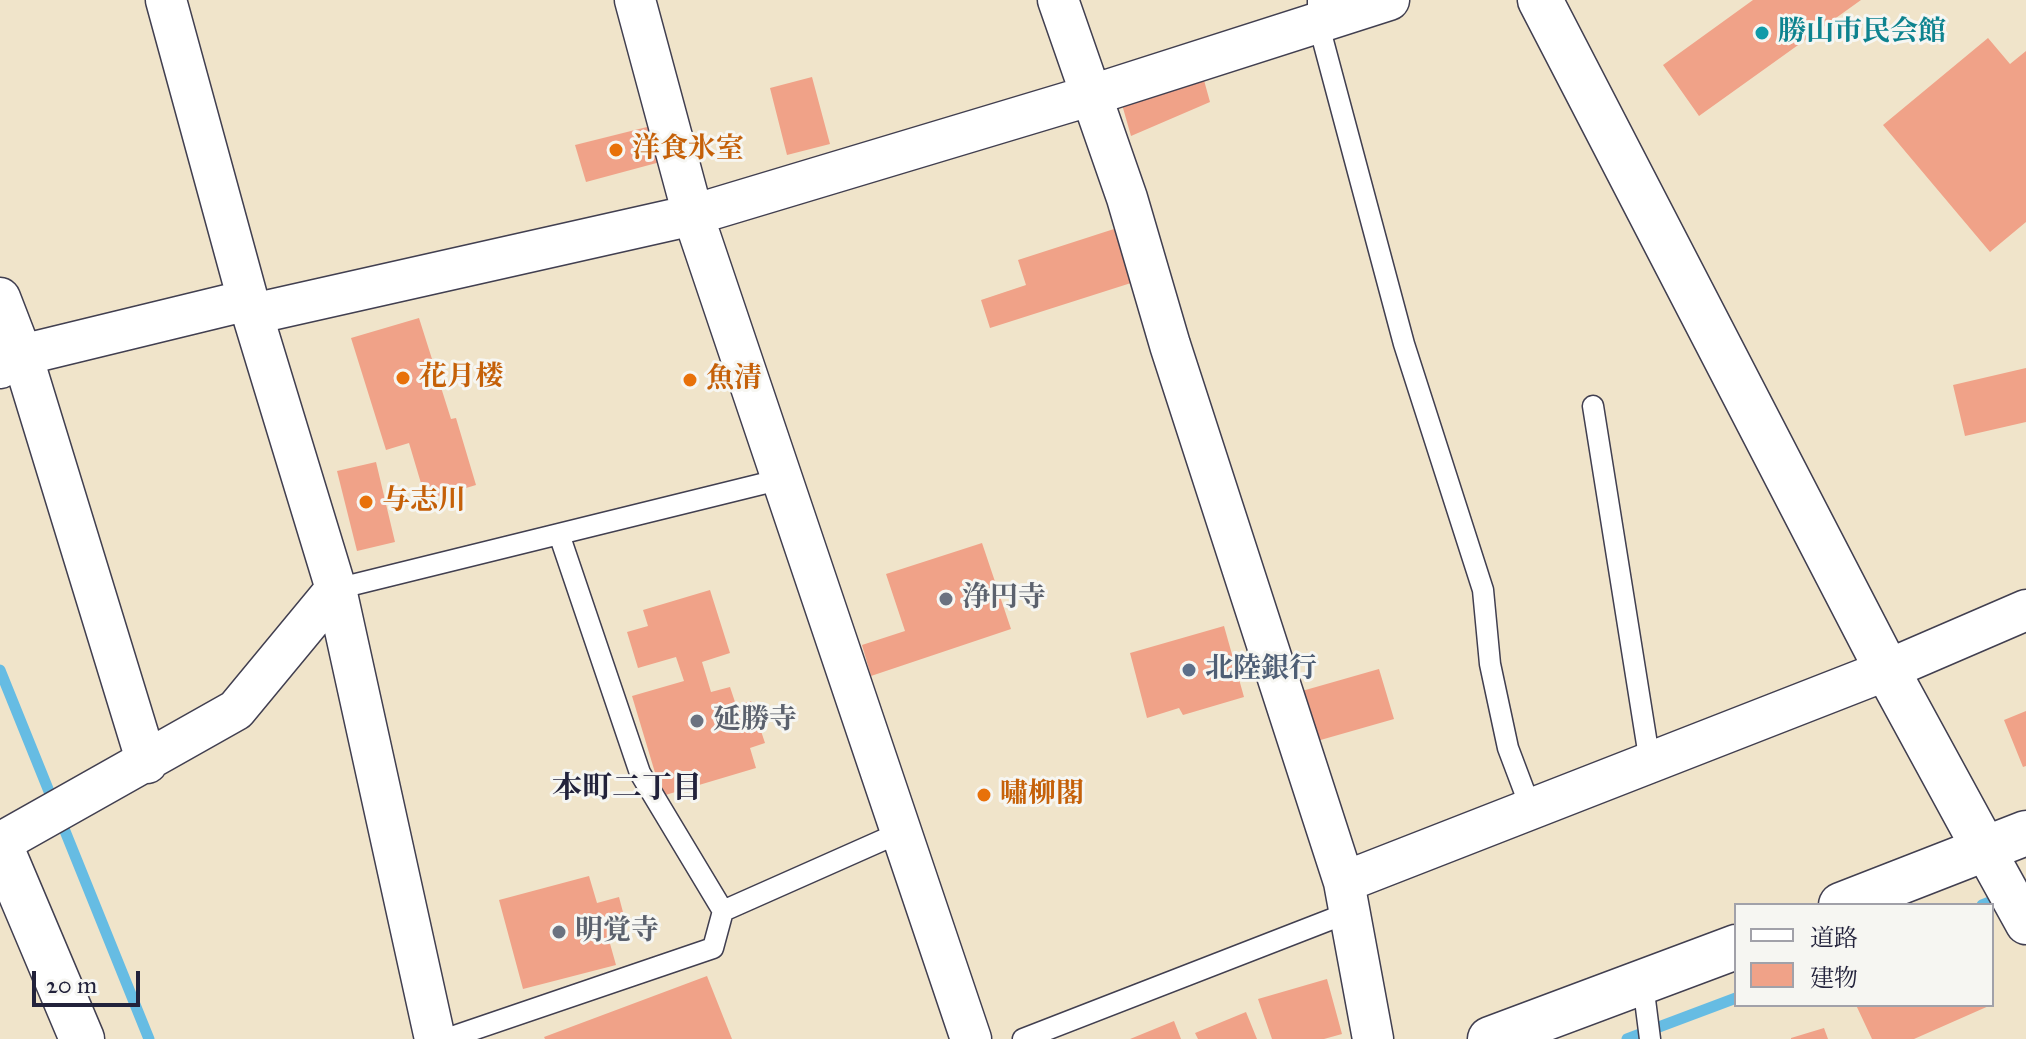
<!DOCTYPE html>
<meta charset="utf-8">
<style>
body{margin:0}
#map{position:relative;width:2026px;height:1039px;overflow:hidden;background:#f0e4ca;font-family:"IM FELL Great Primer","Noto Serif JP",serif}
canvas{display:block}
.legend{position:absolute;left:1734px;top:903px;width:260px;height:104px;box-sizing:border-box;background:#f6f6f2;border:2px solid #a1a1a9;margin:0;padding:10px 14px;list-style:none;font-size:24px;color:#22223b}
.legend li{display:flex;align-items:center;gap:16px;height:40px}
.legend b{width:40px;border:2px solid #a1a1a9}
.scale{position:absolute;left:32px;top:971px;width:108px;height:36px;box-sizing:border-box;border:4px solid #22223b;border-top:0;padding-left:10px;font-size:24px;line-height:28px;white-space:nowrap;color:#22223b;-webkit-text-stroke:6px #f6f6f2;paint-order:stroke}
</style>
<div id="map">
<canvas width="2026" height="1039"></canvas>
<ul class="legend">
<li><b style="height:10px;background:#fff"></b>道路</li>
<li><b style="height:22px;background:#f0a288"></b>建物</li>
</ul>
<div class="scale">20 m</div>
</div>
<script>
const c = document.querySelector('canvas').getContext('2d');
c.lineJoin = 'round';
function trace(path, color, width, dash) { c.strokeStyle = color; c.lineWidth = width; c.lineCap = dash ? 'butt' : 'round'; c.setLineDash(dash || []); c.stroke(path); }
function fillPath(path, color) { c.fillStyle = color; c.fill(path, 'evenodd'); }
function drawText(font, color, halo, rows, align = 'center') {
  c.font = font + ' "IM FELL Great Primer","Noto Serif JP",serif'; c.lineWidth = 6; c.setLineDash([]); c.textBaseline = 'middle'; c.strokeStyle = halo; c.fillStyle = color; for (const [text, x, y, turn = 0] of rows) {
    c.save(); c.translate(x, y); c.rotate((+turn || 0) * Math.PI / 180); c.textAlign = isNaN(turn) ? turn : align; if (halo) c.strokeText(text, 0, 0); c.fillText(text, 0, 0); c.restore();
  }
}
trace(new Path2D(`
 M0,670L149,1039
 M1982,905L2003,897
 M1627,1039L1736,998`), '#66bce3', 11);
fillPath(new Path2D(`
 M1753,0H1861L1699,116L1663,65Z
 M1988,38L2010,64L2026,51V222L1990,252L1883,125Z
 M1202,73L1210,102L1131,136L1121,101Z
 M812,77L830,144L787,155L770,88Z
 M655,125L664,161L586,182L575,145Z
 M1114,229L1131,283L990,328L981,300L1026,285L1018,260Z
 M419,318L451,419L456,418L476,485L426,500L409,443L386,450L351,338Z
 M2026,368V422L1965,436L1953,385Z
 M376,462L395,542L357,551L337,471Z
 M982,543L1011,629L871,676L862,645L905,631L886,574Z
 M710,590L730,653L702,662L711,692L730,687L736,705L751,701L765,743L750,748L756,768L662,796L632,696L684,681L676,657L638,668L627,632L648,626L643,610Z
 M1224,626L1244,697L1183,715L1179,708L1147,718L1130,653Z
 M1379,669L1394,719L1317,741L1302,691Z
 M2026,711V766L2023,767L2004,720Z
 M589,876L597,903L619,897L629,935L609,940L616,965L523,989L499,900Z
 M707,976L732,1039H545L544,1037Z
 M1327,979L1342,1034L1324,1039H1272L1258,999Z
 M1856,1005H1991L1914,1039H1872Z
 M1246,1012L1257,1039H1198L1195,1033Z
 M1174,1021L1181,1039H1130Z
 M1824,1028L1828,1039H1791V1038Z`), '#f0a288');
const lane = new Path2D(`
 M1318,0V22L1404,344L1483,590L1490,664L1508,748L1531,809
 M1593,406L1650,763
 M336,589L782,479
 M723,911L901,832
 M1643,984L1650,1039
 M446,1039L713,948L723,911L640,773L559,534
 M1023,1039L1350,912`);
const street = new Path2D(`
 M166,0L248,300L336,589L435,1039
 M635,0L693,215L971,1039
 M1058,0L1127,198L1170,345L1344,882L1373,1039
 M0,298L22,355L147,763
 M253,314L693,215L1089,96L1389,0
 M0,368L22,355L248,300
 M0,843L236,710L336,589
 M1984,848L2026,924
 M1344,882L1887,670L2026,610`);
const secondary = new Path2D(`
 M1540,0L1887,670L1984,848
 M0,845L82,1039
 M1841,905L2026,833
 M1490,1039L1736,947`);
trace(lane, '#413f50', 23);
trace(street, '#413f50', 43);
trace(secondary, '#413f50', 47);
trace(lane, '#fff', 20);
trace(street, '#fff', 40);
trace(secondary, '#fff', 44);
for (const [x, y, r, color] of [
 [1762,33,8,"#0f9aa8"],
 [616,150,8,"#e8710a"],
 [403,378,8,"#e8710a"],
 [690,380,8,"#e8710a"],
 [366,502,8,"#e8710a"],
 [946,599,8,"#6b7280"],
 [1189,670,8,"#5c6f8a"],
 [697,721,8,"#6b7280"],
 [984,795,8,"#e8710a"],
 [559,932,8,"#6b7280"]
]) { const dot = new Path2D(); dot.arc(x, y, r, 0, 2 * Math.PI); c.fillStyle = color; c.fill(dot); trace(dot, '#f6f6f2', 3); }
drawText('bold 28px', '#0d838f', '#f6f6f2', [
 ["勝山市民会館",1778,33]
], 'left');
drawText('bold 28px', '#c56008', '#f6f6f2', [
 ["洋食氷室",632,150],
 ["花月楼",419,378],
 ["魚清",706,380],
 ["与志川",382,502],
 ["嘯柳閣",1000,795]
], 'left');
drawText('bold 28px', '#5b616d', '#f6f6f2', [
 ["浄円寺",962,599],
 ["延勝寺",713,721],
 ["明覚寺",575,932]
], 'left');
drawText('bold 28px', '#4e5e75', '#f6f6f2', [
 ["北陸銀行",1205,670]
], 'left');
drawText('bold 30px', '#22223b', '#f6f6f2', [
 ["本町二丁目",627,790]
]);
</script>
